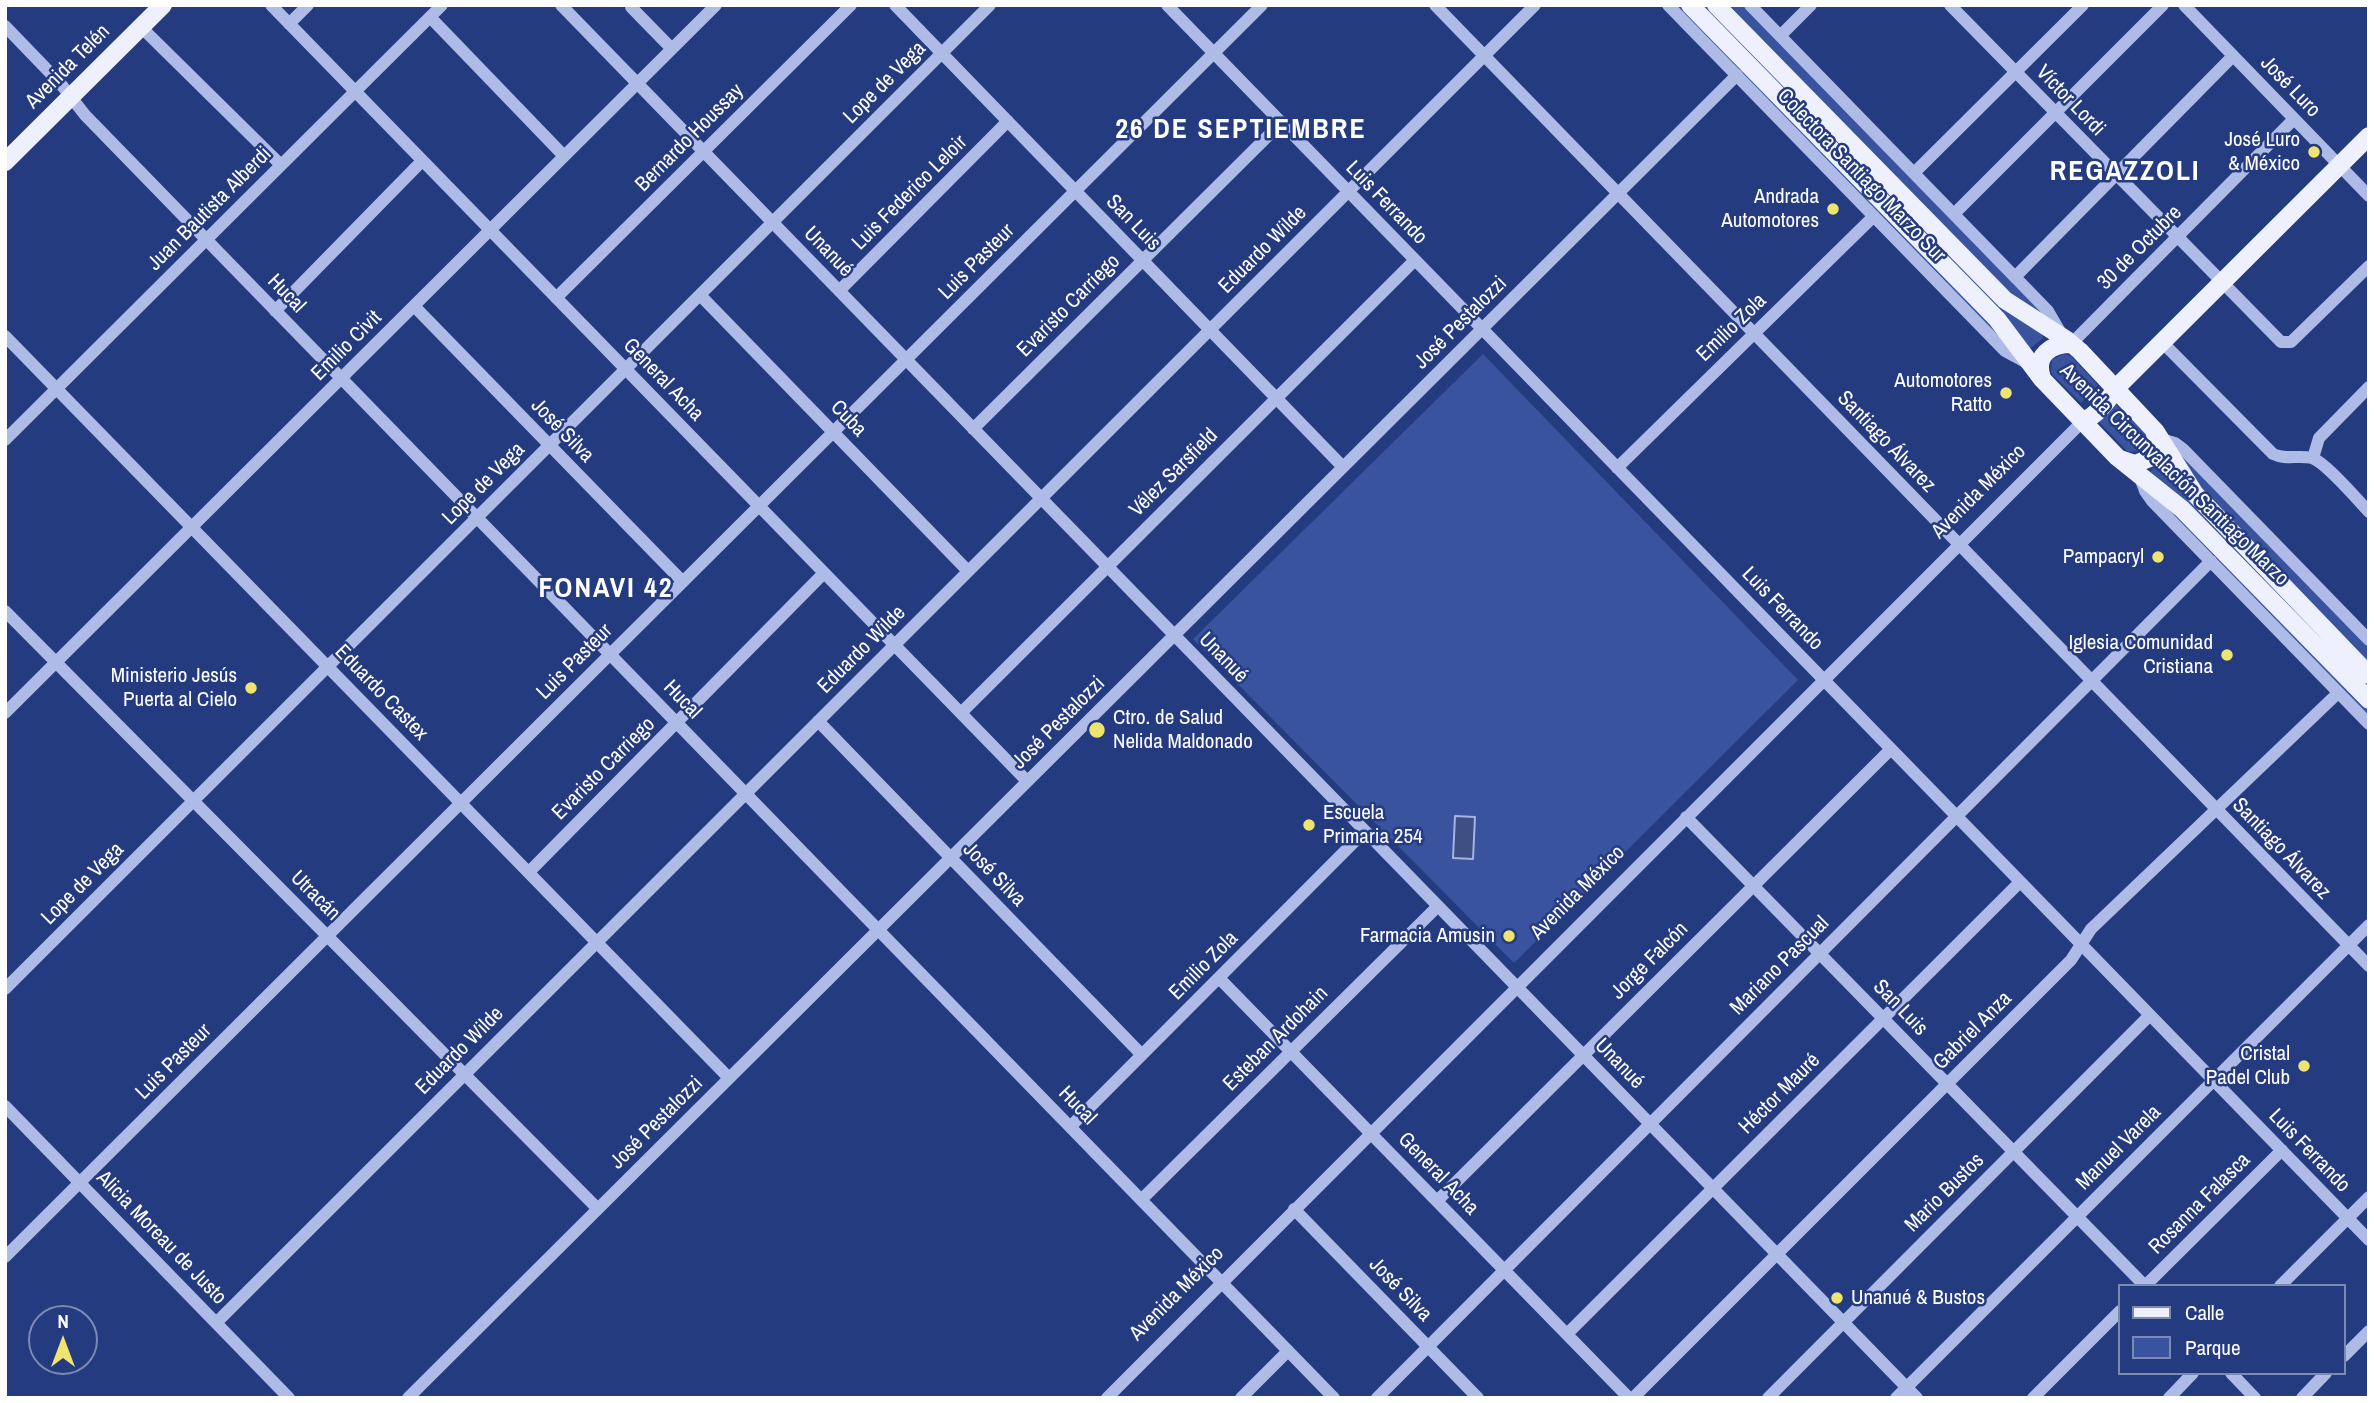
<!DOCTYPE html>
<meta charset="utf-8">
<style>
body{margin:0}
#map{position:relative;width:2374px;height:1403px;overflow:hidden;background:#253b80;font-family:"Archivo Narrow",sans-serif}
canvas{display:block}
.frame{position:absolute;inset:0;border:7px solid #fff;pointer-events:none}
.legend{position:absolute;left:2118px;top:1284px;width:228px;height:91px;box-sizing:border-box;background:#253b80;border:2px solid #7c89b3;margin:0;padding:9px 12px;list-style:none;font-size:21px;color:#fff}
.legend li{display:flex;align-items:center;gap:14px;height:35px}
.legend b{width:35px;border:2px solid #7c89b3}
.north{position:absolute;left:28px;top:1305px;width:70px;height:70px;box-sizing:border-box;background:#253b80;border:2px solid #7c89b3;border-radius:50%;rotate:0deg;font-size:19px;font-weight:700;line-height:28px;text-align:center;color:#fff}
.north::after{content:'';display:block;margin:auto;width:24px;height:32px;background:#f0e471;clip-path:polygon(50% 0,100% 100%,50% 72%,0 100%)}
</style>
<div id="map">
<canvas width="2374" height="1403"></canvas>
<div class="frame"></div>
<ul class="legend">
<li><b style="height:9px;background:#eef1fd"></b>Calle</li>
<li><b style="height:19px;background:#3a539e"></b>Parque</li>
</ul>
<div class="north">N</div>
</div>
<script>
const c = document.querySelector('canvas').getContext('2d');
c.lineJoin = 'round';
function fillPath(path, color) { c.fillStyle = color; c.fill(path, 'evenodd'); }
function trace(path, color, width, dash) { c.strokeStyle = color; c.lineWidth = width; c.lineCap = dash ? 'butt' : 'round'; c.setLineDash(dash || []); c.stroke(path); }
function drawText(font, color, halo, rows, align = 'center') {
  c.font = font + ' "Archivo Narrow",sans-serif'; c.lineWidth = 5; c.setLineDash([]); c.textBaseline = 'middle'; c.strokeStyle = halo; c.fillStyle = color; for (const [text, x, y, turn = 0] of rows) {
    c.save(); c.translate(x, y); c.rotate((+turn || 0) * Math.PI / 180); c.textAlign = isNaN(turn) ? turn : align; if (halo) c.strokeText(text, 0, 0); c.fillText(text, 0, 0); c.restore();
  }
}
fillPath(new Path2D(`
 M1673,5H1682L1988,317L2012,350Z
 M1698,5H1708L2042,334L2043,338L2030,349Z
 M1730,5H1744L2048,317L2021,305L1769,53Z
 M1483,354L1798,680L1514,963L1193,639Z
 M2064,354L2071,356L2098,385L2081,403L2051,373L2052,359Z
 M2115,403L2145,433L2148,442L2142,451L2128,452L2098,421Z
 M2176,450L2369,647V667L2203,496Z
 M2163,459L2369,682V692L2151,474V470Z
 M2154,497L2185,519L2369,709V717Z`), '#3a539e');
const water = new Path2D(`
 M1455,816L1475,817L1473,859L1453,858Z`);
fillPath(water, '#404f83');
trace(water, '#a1b4e7', 2);
trace(new Path2D(`
 M271,5L1027,781
 M561,5L1917,1398
 M633,5L631,7L672,49
 M895,5L1343,467
 M1167,5L2369,1240
 M1435,5L2369,966
 M1668,5L2005,351L2029,364
 M1750,5L2048,311L2063,337
 M1950,5L2281,342H2291L2369,266
 M2184,5L2369,196
 M430,17L564,156
 M289,24L308,5
 M5,26L60,83L85,115L1334,1398
 M141,27L281,165
 M1780,36L1811,5
 M1914,173L2083,5
 M1954,214L2163,5
 M2015,277L2233,56
 M839,291L1008,121
 M700,295L968,571
 M556,298L851,5
 M414,306L683,582
 M275,311L422,161
 M5,336L729,1078
 M2162,342L2273,454C2285,460 2299,455 2312,458C2325,462 2358,500 2369,512
 M2071,344L2294,119
 M973,429L1281,123
 M2161,439L2175,443L2183,449L2369,640
 M5,440L442,5
 M2313,458L2319,438L2369,387
 M1617,468L1874,216
 M2139,475L2145,491L2152,501L2369,724
 M5,611L598,1209
 M5,713L716,5
 M961,713L1415,260
 M818,721L1142,1055
 M1686,817L2145,1286
 M529,872L824,573
 M1219,978L1629,1398
 M5,989L990,5
 M5,1106L289,1398
 M1070,1127L1365,831
 M1141,1200L1438,906
 M1437,1201L1891,749
 M1294,1209L1478,1398
 M5,1257L1262,5
 M2145,1286L2282,1150
 M2280,1286L2369,1197
 M216,1323L1535,5
 M1567,1334L2020,882
 M2344,1356L2369,1331
 M2231,1373L2255,1398
 M408,1398L1737,75
 M1107,1398L2083,421
 M1241,1398L1288,1351
 M1377,1398L2211,561
 M1633,1398L2071,960L2091,929L2338,693
 M1768,1398L2150,1015
 M1896,1398L2369,925
 M2033,1398L2120,1311
 M2169,1398L2193,1373
 M2302,1398L2326,1373`), '#adbbe6', 12);
trace(new Path2D(`
 M1690,5L1997,319L2042,379L2117,457L2182,509L2369,700
 M1716,5L2005,300L2067,340L2080,351L2156,432L2195,494L2369,675
 M5,162L163,5
 M2042,378C2034,355 2051,344 2071,344
 M2083,421C2102,413 2109,396 2122,382L2369,136
 M2120,459L2135,464L2150,458L2157,443L2154,430`), '#eef1fd', 18);
for (const [x, y, r, color] of [
 [2314,152,7,"#f0e471"],
 [1833,209,7,"#f0e471"],
 [2006,393,7,"#f0e471"],
 [2158,557,7,"#f0e471"],
 [2227,655,7,"#f0e471"],
 [251,688,7,"#f0e471"],
 [1097,730,9,"#f0e471"],
 [1309,825,7,"#f0e471"],
 [1509,936,7,"#f0e471"],
 [2304,1066,7,"#f0e471"],
 [1837,1298,7,"#f0e471"]
]) { const dot = new Path2D(); dot.arc(x, y, r, 0, 2 * Math.PI); c.fillStyle = color; c.fill(dot); trace(dot, '#253b80', 2.5); }
drawText('21px', '#fff', '#253b80', [
 ["Avenida Telén",68,67,-45],
 ["Lope de Vega",885,83,-45],
 ["José Luro",2290,87,46],
 ["Víctor Lordi",2070,101,46],
 ["Bernardo Houssay",690,138,-45],
 ["Colectora Santiago Marzo Sur",1861,176,46],
 ["Luis Federico Leloir",910,193,-45],
 ["Luis Ferrando",1386,203,46],
 ["Juan Bautista Alberdi",210,209,-45],
 ["San Luis",1133,223,46],
 ["30 de Octubre",2140,248,-45],
 ["Eduardo Wilde",1263,250,-45],
 ["Unanué",828,252,46],
 ["Luis Pasteur",977,262,-45],
 ["Hucal",286,294,46],
 ["Evaristo Carriego",1069,306,-45],
 ["José Pestalozzi",1461,323,-45],
 ["Emilio Zola",1732,328,-44],
 ["Emilio Civit",347,346,-45],
 ["General Acha",663,380,46],
 ["Cuba",848,419,46],
 ["José Silva",562,431,46],
 ["Santiago Álvarez",1886,442,46],
 ["Vélez Sarsfield",1174,473,-45],
 ["Avenida Circunvalación Santiago Marzo",2174,475,44],
 ["Lope de Vega",484,484,-45],
 ["Avenida México",1979,492,-45],
 ["Luis Ferrando",1782,609,46],
 ["Eduardo Wilde",862,650,-45],
 ["Unanué",1223,658,46],
 ["Luis Pasteur",575,662,-45],
 ["Eduardo Castex",381,693,46],
 ["Hucal",682,700,46],
 ["José Pestalozzi",1059,723,-45],
 ["Evaristo Carriego",604,769,-45],
 ["Santiago Álvarez",2281,849,46],
 ["José Silva",994,875,46],
 ["Lope de Vega",83,884,-45],
 ["Avenida México",1578,893,-45],
 ["Utracán",315,896,45],
 ["Jorge Falcón",1650,961,-45],
 ["Emilio Zola",1204,966,-45],
 ["Mariano Pascual",1780,966,-45],
 ["San Luis",1900,1008,46],
 ["Gabriel Anza",1973,1031,-45],
 ["Esteban Ardohain",1276,1039,-45],
 ["Eduardo Wilde",460,1051,-45],
 ["Luis Pasteur",174,1062,-45],
 ["Unanué",1619,1064,46],
 ["Héctor Mauré",1780,1094,-45],
 ["Hucal",1077,1106,46],
 ["José Pestalozzi",657,1123,-45],
 ["Manuel Varela",2119,1148,-45],
 ["Luis Ferrando",2309,1151,46],
 ["General Acha",1438,1174,46],
 ["Mario Bustos",1945,1193,-45],
 ["Rosanna Falasca",2200,1204,-45],
 ["Alicia Moreau de Justo",161,1238,46],
 ["José Silva",1400,1290,46],
 ["Avenida México",1177,1294,-45]
]);
drawText('21px', '#fff', '#253b80', [
 ["José Luro",2300,140],
 ["& México",2300,164],
 ["Andrada",1819,197],
 ["Automotores",1819,221],
 ["Automotores",1992,381],
 ["Ratto",1992,405],
 ["Pampacryl",2144,557],
 ["Iglesia Comunidad",2213,643],
 ["Cristiana",2213,667],
 ["Ministerio Jesús",237,676],
 ["Puerta al Cielo",237,700],
 ["Ctro. de Salud",1113,718,"left"],
 ["Nelida Maldonado",1113,742,"left"],
 ["Escuela",1323,813,"left"],
 ["Primaria 254",1323,837,"left"],
 ["Farmacia Amusin",1495,936],
 ["Cristal",2290,1054],
 ["Padel Club",2290,1078],
 ["Unanué & Bustos",1851,1298,"left"]
], 'right');
c.letterSpacing = '2px';
drawText('bold 28px', '#fff', '#253b80', [
 ["26 DE SEPTIEMBRE",1241,130],
 ["REGAZZOLI",2125,172],
 ["FONAVI 42",606,589]
]);
c.letterSpacing = '0px';
</script>
